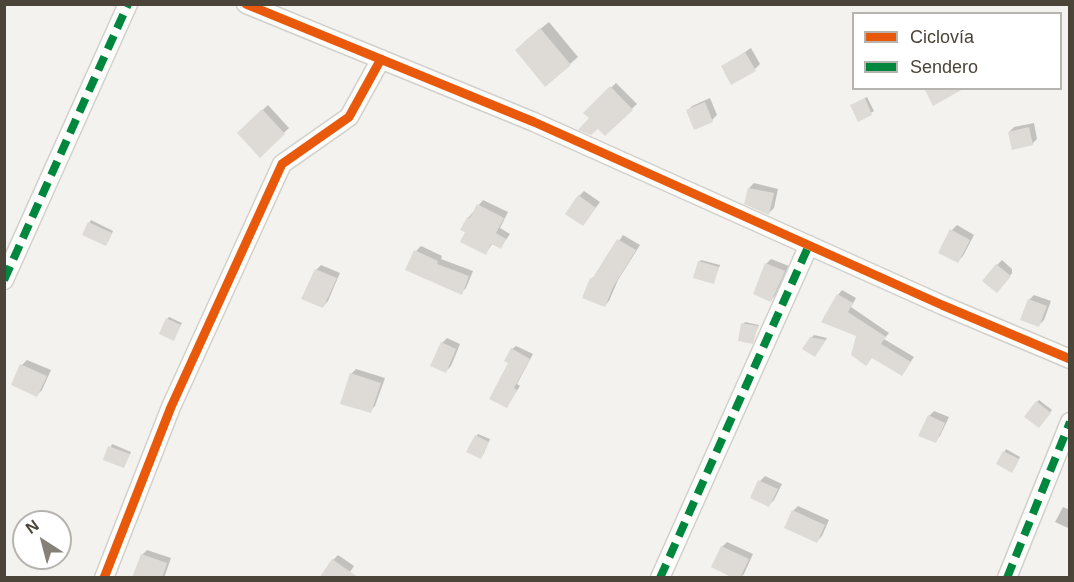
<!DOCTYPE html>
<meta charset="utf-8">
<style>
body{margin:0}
#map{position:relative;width:1074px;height:582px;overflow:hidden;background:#f4f2ee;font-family:Helvetica,sans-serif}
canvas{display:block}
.frame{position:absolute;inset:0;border:6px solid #4b4439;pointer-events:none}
.legend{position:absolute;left:852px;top:12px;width:210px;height:78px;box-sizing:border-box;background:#fff;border:2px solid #b7b4b0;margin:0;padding:8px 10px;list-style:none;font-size:18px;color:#4b4439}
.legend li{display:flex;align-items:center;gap:12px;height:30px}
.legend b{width:30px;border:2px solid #b7b4b0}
.north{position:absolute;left:12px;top:510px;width:60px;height:60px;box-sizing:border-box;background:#fff;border:2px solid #b7b4b0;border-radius:50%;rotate:324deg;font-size:16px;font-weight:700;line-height:24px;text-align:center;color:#4b4439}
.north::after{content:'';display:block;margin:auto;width:21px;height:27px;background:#868178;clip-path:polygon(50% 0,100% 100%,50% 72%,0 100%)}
</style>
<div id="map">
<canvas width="1074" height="582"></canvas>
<div class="frame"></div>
<ul class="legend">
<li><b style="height:8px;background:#e8590c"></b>Ciclovía</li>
<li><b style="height:8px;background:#00873e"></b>Sendero</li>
</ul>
<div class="north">N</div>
</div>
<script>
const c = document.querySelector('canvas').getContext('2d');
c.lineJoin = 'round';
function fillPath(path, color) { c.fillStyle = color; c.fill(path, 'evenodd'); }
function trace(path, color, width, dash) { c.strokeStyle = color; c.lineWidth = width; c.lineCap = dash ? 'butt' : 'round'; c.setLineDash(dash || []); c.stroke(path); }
fillPath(new Path2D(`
 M549,22L578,57L546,85L524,42Z
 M751,48L760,64L755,69L722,67Z
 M616,83L637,104L605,134L585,113Z
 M867,97L874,111L858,120L854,104Z
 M710,98L717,115L712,120L687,111L692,106Z
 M268,105L289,128L260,155L239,133Z
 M1034,123L1037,139L1032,144L1009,132L1014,127Z
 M754,183L778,189L774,208L769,213L749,188Z
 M584,191L600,202L583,224L579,196Z
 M483,200L508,212L500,228L510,234L501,247L493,243L486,253L467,231L468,218Z
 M91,220L113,231L108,242L84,234Z
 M957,225L974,235L963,256L958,261L952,230Z
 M623,235L640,245L618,280L609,301L604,306L591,279L597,274Z
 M421,246L442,256L441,259L473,271L466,288L461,293L416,251Z
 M771,259L789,266L776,295L771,300L766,264Z
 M701,260L720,265L713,283L699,262Z
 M1002,260L1012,269V273L1002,286L997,265Z
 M321,265L340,273L328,301L323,306L316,270Z
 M842,290L856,298L851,307L889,333L884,339L914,357L902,374L858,335L838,295Z
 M1034,295L1051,301L1044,320L1039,325L1029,300Z
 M169,317L182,323L174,339L167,319Z
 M745,322L759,325L752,342L743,324Z
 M814,335L827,338L817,353L811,338Z
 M447,338L460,344L451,366L446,371L442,343Z
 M516,346L533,354L517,384L520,386L507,406L512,349Z
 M27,360L51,370L42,390L37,395L13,385L22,365Z
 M356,369L385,378L375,406L370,411L351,374Z
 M1039,400L1052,410L1038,426L1037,402Z
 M934,411L949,417L940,436L935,441L929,416Z
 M478,434L490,439L483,455L468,451Z
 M112,444L131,452L124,466L105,459Z
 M1006,449L1020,457L1014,469L998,464Z
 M765,476L782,484L774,500L769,505L760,481Z
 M798,506L829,520L822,536L817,541L793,511Z
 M1063,507L1070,510L1068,528L1055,522Z
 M727,542L753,554L744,574L740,578L722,547Z
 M147,550L171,558L164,578H134L142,555Z
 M338,555L354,566L346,578L333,560Z`), '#0003');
fillPath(new Path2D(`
 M540,28L571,65L545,87L515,50Z
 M745,52L756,71L731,85L721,66Z
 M610,86L633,110L605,136L598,129L591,135L578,130L589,118L583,113Z
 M924,88H965L933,106Z
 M865,98L872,115L858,122L850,105Z
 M705,102L713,122L694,130L686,110Z
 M262,109L285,134L260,158L237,133Z
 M1029,127L1033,145L1012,150L1008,132Z
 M748,188L774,193L769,215L744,204Z
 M578,195L596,208L583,226L565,214Z
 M477,204L504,218L496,233L506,239L501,249L491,244L486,255L460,242L465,232L460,230L467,217L470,218Z
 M88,222L112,233L106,246L82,235Z
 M950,229L970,240L958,263L938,253Z
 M617,239L636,250L613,287L605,307L582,298L590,278L592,279Z
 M414,250L438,261L437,264L469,276L462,295L405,270Z
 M698,261L719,267L714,284L693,278Z
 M765,263L785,271L771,302L753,294Z
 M996,264L1011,276L997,293L982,281Z
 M315,269L337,278L323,308L301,299Z
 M837,294L853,303L848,312L886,337L881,344L911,362L902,376L872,358L866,366L851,355L856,336L821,322Z
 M1028,299L1047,306L1039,327L1020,320Z
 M166,318L181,325L174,341L159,334Z
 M741,323L758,326L753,344L738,341Z
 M810,337L826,340L815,357L802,349Z
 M441,342L456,349L446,373L430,366Z
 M511,348L530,359L514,388L517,390L507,408L489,399L508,363L504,361Z
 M20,364L47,376L37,397L11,385Z
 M350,373L381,383L371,413L340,404Z
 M1036,401L1051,413L1039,428L1024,417Z
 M928,415L945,423L936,443L918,436Z
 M475,435L489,442L481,459L466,452Z
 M108,446L130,454L124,468L103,460Z
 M1003,451L1019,459L1012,473L996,464Z
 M758,480L778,489L769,507L750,498Z
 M792,510L825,525L817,543L784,528Z
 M721,546L749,559L740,578H733L711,567Z
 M141,554L167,563L162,578H132Z
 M332,559L359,578H319Z`), '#dedbd6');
const minor = new Path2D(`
 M246,4L534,122L942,305L1070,359
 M4,280L128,4
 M104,578L171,407L282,164L349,117L381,59
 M660,578L809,245
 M1007,578L1070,422`);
trace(minor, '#d2d0cb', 21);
trace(minor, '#fdfdfc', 18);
trace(new Path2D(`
 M4,280L128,4
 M660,578L809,245
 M1007,578L1070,422`), '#00873e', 8, [15, 8]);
trace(new Path2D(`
 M246,4L534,122L942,305L1070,359
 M104,578L171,407L282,164L349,117L381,59`), '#e8590c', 9);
</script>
